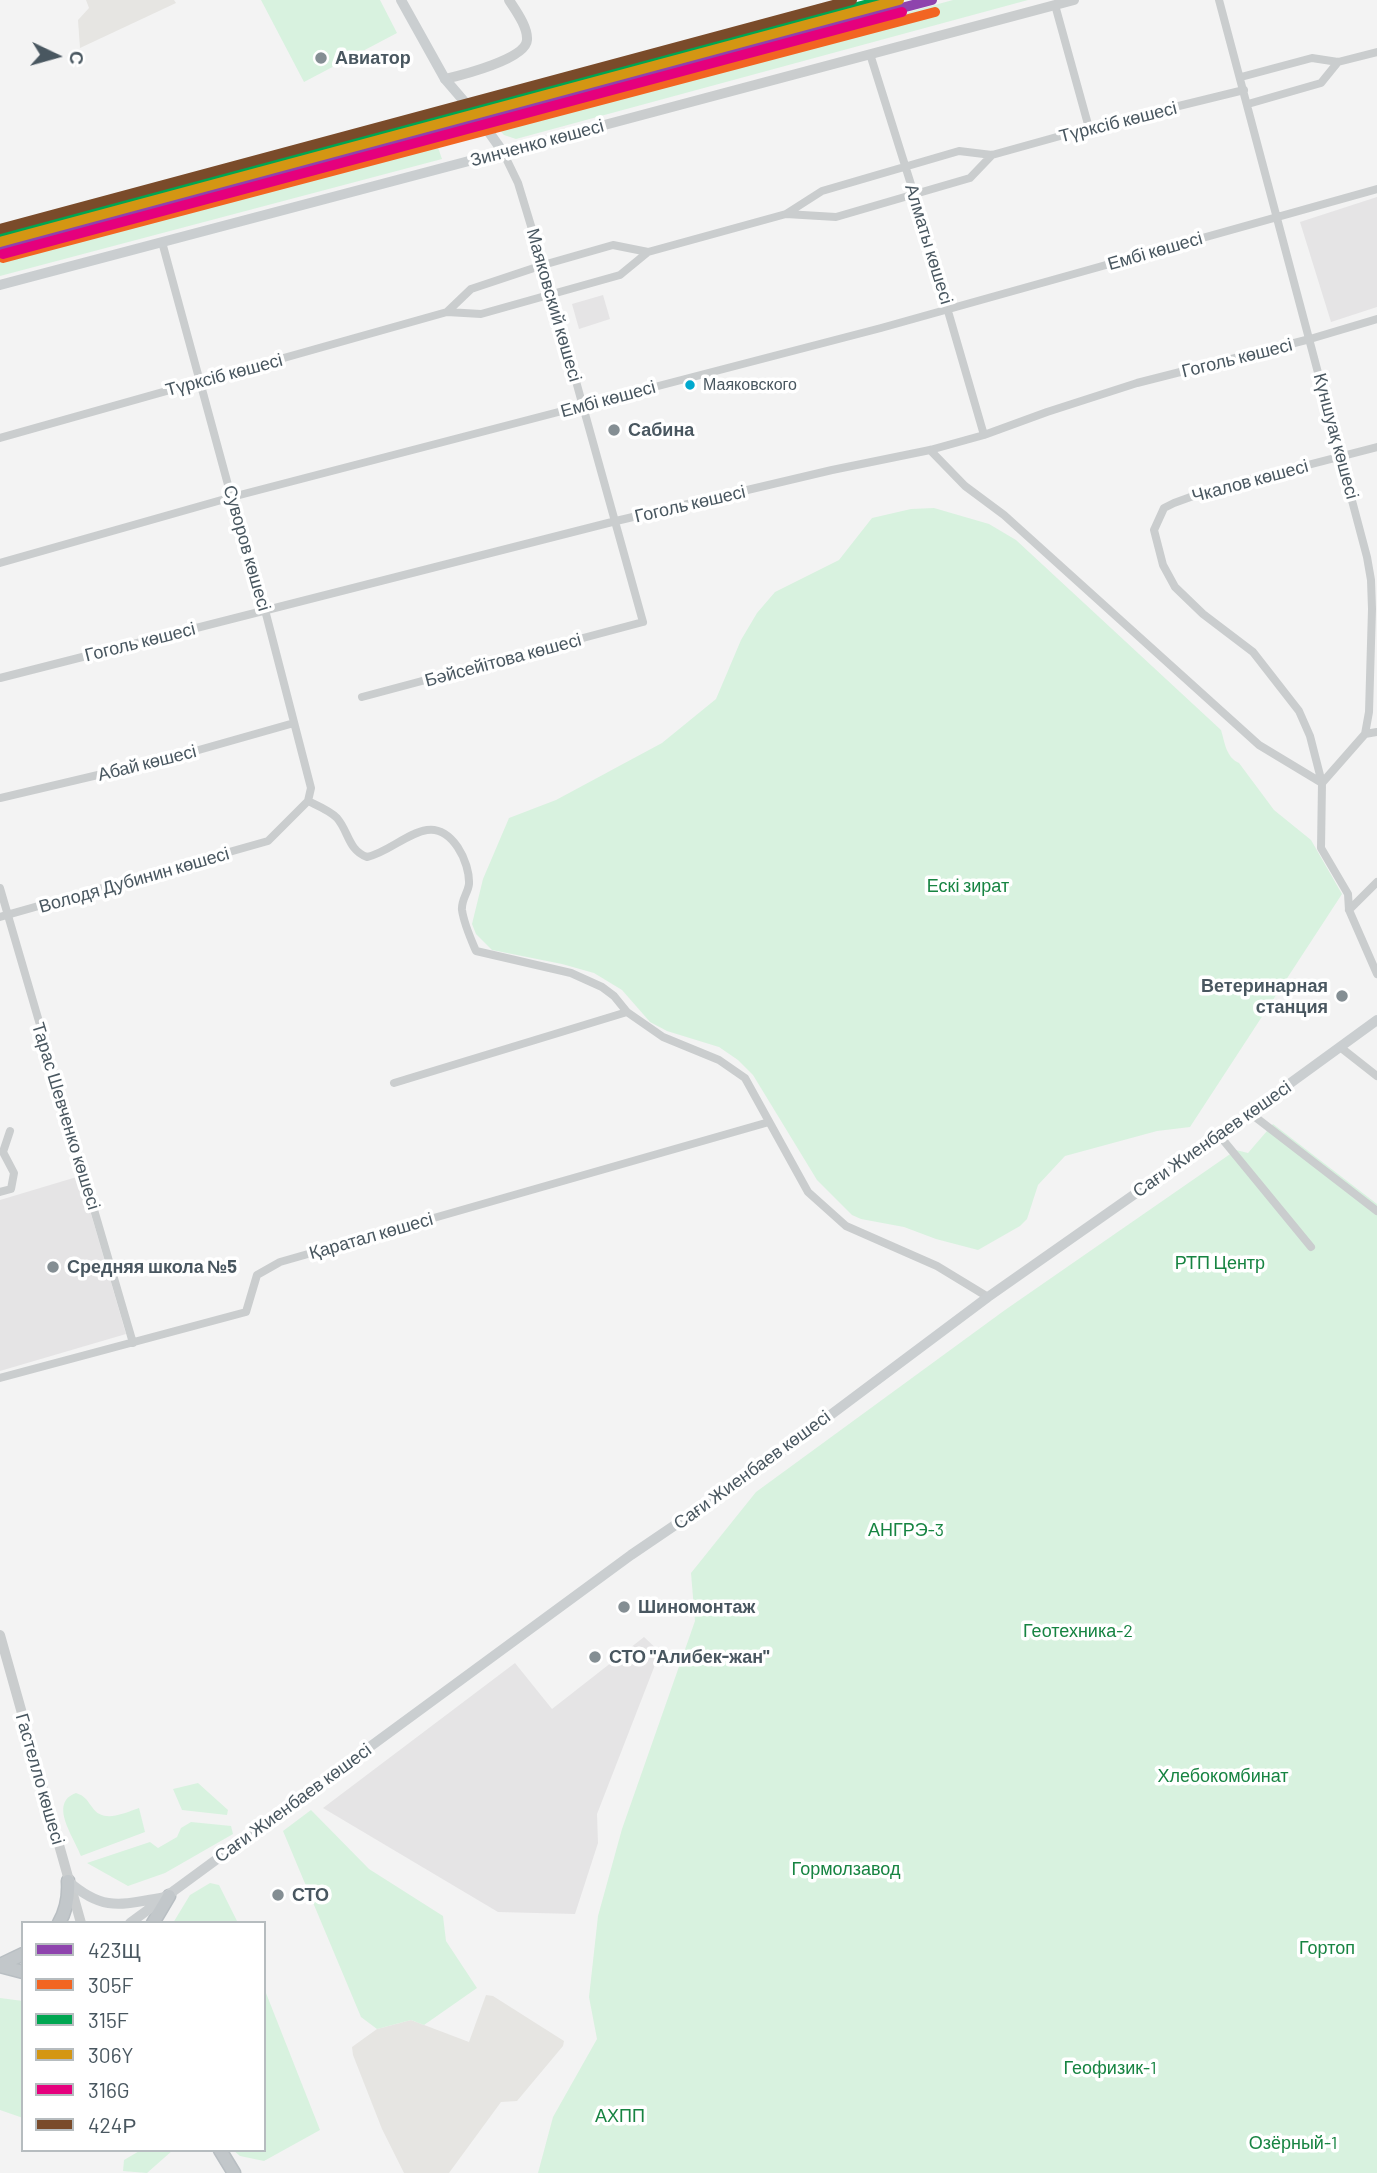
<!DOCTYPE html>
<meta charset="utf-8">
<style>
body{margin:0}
#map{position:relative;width:1377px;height:2173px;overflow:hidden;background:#f3f3f3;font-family:Barlow,sans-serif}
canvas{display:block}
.legend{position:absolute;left:21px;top:1921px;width:245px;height:231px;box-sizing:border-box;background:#fff;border:2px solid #b6bcbf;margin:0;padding:9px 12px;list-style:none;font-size:21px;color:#495760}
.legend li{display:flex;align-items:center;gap:14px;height:35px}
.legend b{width:35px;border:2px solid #b6bcbf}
.north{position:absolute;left:21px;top:21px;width:70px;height:70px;-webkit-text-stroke:5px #fff;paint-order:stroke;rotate:95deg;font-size:19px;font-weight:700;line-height:28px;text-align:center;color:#495760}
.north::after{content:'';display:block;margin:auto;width:24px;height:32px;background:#495760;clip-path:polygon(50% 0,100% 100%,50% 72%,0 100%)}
</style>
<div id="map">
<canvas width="1377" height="2173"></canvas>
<ul class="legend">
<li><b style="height:9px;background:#8e44ad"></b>423Щ</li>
<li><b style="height:9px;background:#f26522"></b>305F</li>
<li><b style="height:9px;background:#00a651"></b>315F</li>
<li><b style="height:9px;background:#d49613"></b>306Y</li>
<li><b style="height:9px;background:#e5007d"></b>316G</li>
<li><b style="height:9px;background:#7a4b2a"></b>424Р</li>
</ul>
<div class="north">С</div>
</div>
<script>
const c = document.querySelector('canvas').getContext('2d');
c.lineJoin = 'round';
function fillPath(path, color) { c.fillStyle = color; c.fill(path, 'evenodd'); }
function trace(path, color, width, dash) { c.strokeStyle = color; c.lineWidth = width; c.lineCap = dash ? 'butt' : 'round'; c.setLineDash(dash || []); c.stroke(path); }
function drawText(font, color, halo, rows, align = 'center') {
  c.font = font + ' Barlow,sans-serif'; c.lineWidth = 7; c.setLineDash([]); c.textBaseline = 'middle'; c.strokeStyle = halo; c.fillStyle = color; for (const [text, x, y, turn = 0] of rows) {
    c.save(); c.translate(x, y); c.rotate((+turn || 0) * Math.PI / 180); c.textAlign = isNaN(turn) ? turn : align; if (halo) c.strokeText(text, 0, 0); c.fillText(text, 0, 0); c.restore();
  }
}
fillPath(new Path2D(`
 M86,0H174L176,3L80,48L78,20L89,8Z
 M486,1995L493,1996L564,2041L563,2046L517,2101L501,2102L449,2173H404L382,2129L353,2055L352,2047L377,2029L411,2020L469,2042Z`), '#e6e5e2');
fillPath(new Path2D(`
 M1377,197V307L1331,322L1300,222Z
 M603,295L610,319L579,329L572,304Z
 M80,1176L126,1334L0,1371V1200Z
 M644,1637L660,1652L597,1814L598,1843L575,1914L498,1912L323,1808L515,1663L552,1709Z`), '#e5e4e5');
fillPath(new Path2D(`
 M261,0H380L397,33L304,82Z
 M953,0H1028L516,139L504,135L494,124Z
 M435,139L442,159L0,276V258Z
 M934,508L989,524L1016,540L1221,730C1225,743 1226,757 1239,763L1274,810L1311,840L1342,894L1190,1127L1157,1131L1065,1156L1038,1185L1027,1219L1020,1226L978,1250L936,1239L904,1227L861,1219L852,1215L817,1180L753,1075L738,1060L719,1047L667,1031L650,1022L622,990L594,973L562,964L492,950L476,934L472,924L483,879L509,818L556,800L662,743L716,699L741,640L757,613L775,592L839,560L872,518L911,509Z
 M1273,1124L1377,1204V2173H538L553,2117L597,2039L589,1997L598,1916L622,1829L695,1621L691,1573L756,1492L1005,1310L1236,1150L1248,1153Z
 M198,1783L228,1810L227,1815L182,1810L173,1789Z
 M76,1793C85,1796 86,1799 92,1807C103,1824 124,1813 139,1808L145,1832L81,1856C74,1837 48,1803 76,1793Z
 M311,1810L369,1869L443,1916L446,1941L477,1988L424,2025L411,2020L377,2029L361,2017L283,1831Z
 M191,1822L231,1826L233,1834L165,1873L128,1886L87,1863L150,1842L158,1848L177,1837L181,1828Z
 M210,1883L219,1885L238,1923H173L190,1895Z
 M264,1988L320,2130L264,2161L240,2156L233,2150H264Z
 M0,1998L23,2001V2118L0,2110Z
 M141,2150H173L147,2173L123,2171L124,2160Z`), '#d8f2df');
const trunk = new Path2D(`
 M59,1923C67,1909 69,1896 68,1881
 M153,1923L169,1896
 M0,1965L23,1954
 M0,1966L23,1972
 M220,2150L234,2173`);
trace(trunk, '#b8bec2', 15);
trace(new Path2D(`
 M1219,0L1367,557L1371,580L1372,609L1369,712L1365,734L1322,783
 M1055,5L1089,128
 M870,54L914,194L984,435
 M1241,77L1312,58L1338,62L1377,52
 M1248,104L1321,83L1338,62
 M786,214L836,217L970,178L992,155
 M447,312L471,289L543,265L613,245L648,252
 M0,438L447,312L481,314L620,275L648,252L786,214L822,191L959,151L992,155L1089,128L1244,90
 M1377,447L1207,491L1174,503L1164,508L1154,530L1163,565L1175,587L1203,614L1253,652L1299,711L1310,736L1322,783L1321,848L1348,894L1349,910L1377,974
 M930,450L965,486L1004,515L1259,745L1322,783
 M0,563L232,497L881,328L1377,189
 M0,678L616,521L832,470L930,450L984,435L1047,412L1137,383L1310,339L1377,319
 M362,697L643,622L552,295L518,183L503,152
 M1365,734L1377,732
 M0,798L174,757L294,723
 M308,801C318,806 329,810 337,818C349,832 348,850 367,857C387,853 407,833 427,830C452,826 470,862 469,884C468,893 461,900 462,910C464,924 470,937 476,951L571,973L602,987L614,996L627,1012L663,1037L719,1060L745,1078L808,1192L846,1226L937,1266L988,1297
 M0,888L133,1343
 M1349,910L1377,882
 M0,917L268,841L308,801L311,788L265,610L249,562L162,242
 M1340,1047L1377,1076
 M394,1083L627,1012
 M1250,1113L1377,1211
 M1219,1135L1311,1247
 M0,1192L11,1189L14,1173L3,1152L10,1131
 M0,1378L246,1312L257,1275L280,1262L769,1122`), '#cacdce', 8);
trace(new Path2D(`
 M445,79C462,75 526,59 527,40C528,27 516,11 509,0
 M503,152L1074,0
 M0,1635L81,1923`), '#cacdce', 10);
trace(new Path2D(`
 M0,285L503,152L481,121L445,79L401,0
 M68,1881C104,1913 122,1904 166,1897
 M130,1923L631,1555L765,1464L988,1297L1219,1135L1377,1020`), '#caced0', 10);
trace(trunk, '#c2c7ca', 12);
const rail = new Path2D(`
 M0,255L219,197`);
trace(rail, '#c6c8c9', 5);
trace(rail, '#fff', 2.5, [8]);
trace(new Path2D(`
 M0,246L932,0`), '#8e44ad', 10);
trace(new Path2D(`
 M3,258L935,12`), '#f26522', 10);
trace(new Path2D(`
 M0,233L884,0`), '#00a651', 10);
trace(new Path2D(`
 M0,242L899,0`), '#d49613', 10);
trace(new Path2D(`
 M3,254L902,12`), '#e5007d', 10);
trace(new Path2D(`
 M0,229L852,0`), '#7a4b2a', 10);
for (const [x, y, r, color] of [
 [321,58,7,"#848e93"],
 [690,385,6,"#00a9ce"],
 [614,430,7,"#848e93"],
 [1342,996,7,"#848e93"],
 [53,1267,7,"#848e93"],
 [624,1607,7,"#848e93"],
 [595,1657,7,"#848e93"],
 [278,1895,7,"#848e93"]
]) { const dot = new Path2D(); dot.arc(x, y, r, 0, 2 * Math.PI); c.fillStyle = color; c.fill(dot); trace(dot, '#fff', 2.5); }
drawText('16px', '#495760', '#fff', [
 ["Маяковского",703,385]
], 'left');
drawText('bold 18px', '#495760', '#fff', [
 ["Авиатор",335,58],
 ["Сабина",628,430],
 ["Ветеринарная",1328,986,"right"],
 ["станция",1328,1007,"right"],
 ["Средняя школа №5",67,1267],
 ["Шиномонтаж",638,1607],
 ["СТО \"Алибек-жан\"",609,1657],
 ["СТО",292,1895]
], 'left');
drawText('18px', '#495760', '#fff', [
 ["Түрксіб көшесі",1118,122,-14],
 ["Зинченко көшесі",537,143,-15],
 ["Алматы көшесі",929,244,73],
 ["Ембі көшесі",1155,251,-16],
 ["Маяковский көшесі",554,305,74],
 ["Гоголь көшесі",1237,358,-14],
 ["Түрксіб көшесі",224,375,-15],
 ["Ембі көшесі",608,399,-15],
 ["Күншуақ көшесі",1336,436,75],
 ["Чкалов көшесі",1250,481,-15],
 ["Гоголь көшесі",690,504,-13],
 ["Суворов көшесі",247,548,74],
 ["Гоголь көшесі",140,642,-14],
 ["Бәйсейітова көшесі",503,660,-15],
 ["Абай көшесі",147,763,-14],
 ["Володя Дубинин көшесі",134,880,-16],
 ["Тарас Шевченко көшесі",66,1116,73],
 ["Сағи Жиенбаев көшесі",1212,1139,-35],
 ["Қаратал көшесі",371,1236,-16],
 ["Сағи Жиенбаев көшесі",752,1470,-36],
 ["Гастелло көшесі",40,1779,74],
 ["Сағи Жиенбаев көшесі",293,1803,-36]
]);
drawText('18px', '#178442', '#fff', [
 ["Ескі зират",968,886],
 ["РТП Центр",1220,1263],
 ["АНГРЭ-3",906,1530],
 ["Геотехника-2",1078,1631],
 ["Хлебокомбинат",1223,1776],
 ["Гормолзавод",846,1869],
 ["Гортоп",1327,1948],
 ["Геофизик-1",1110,2068],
 ["АХПП",620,2116],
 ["Озёрный-1",1293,2143]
]);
</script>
